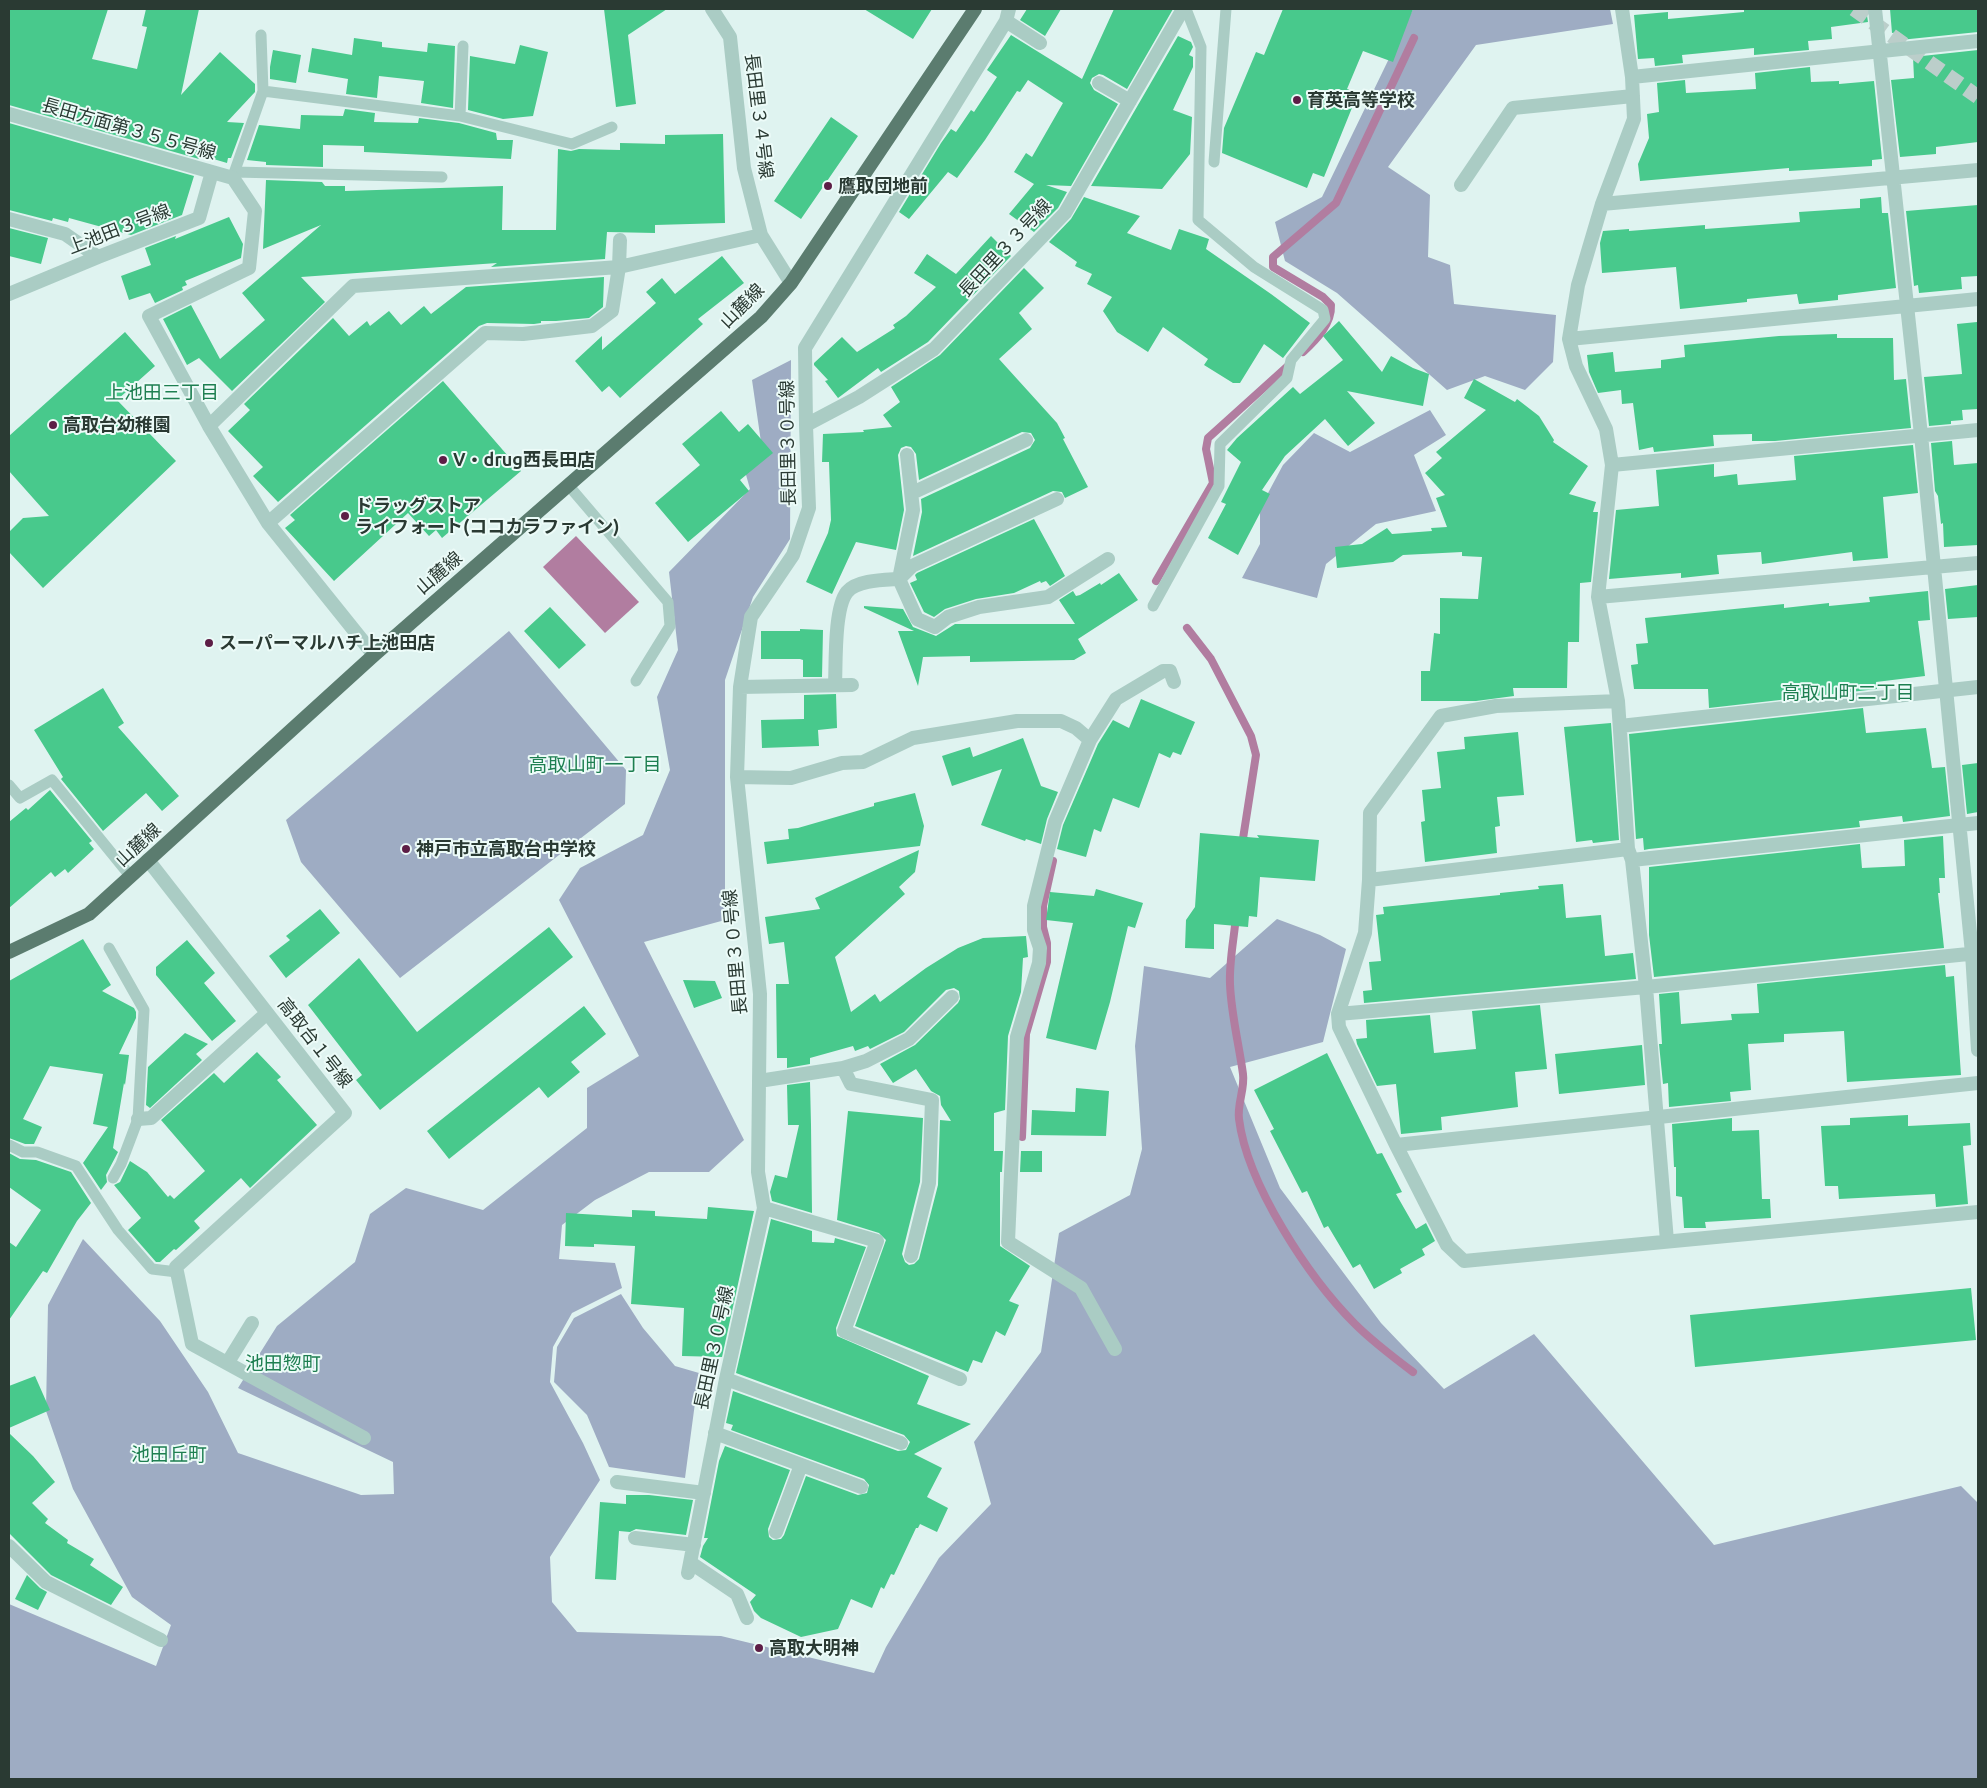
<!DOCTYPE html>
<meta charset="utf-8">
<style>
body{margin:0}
#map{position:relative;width:1987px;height:1788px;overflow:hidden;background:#dff3f0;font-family:Ubuntu,sans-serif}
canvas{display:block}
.frame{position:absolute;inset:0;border:10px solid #2a3a33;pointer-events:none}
</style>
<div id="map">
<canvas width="1987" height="1788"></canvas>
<div class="frame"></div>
</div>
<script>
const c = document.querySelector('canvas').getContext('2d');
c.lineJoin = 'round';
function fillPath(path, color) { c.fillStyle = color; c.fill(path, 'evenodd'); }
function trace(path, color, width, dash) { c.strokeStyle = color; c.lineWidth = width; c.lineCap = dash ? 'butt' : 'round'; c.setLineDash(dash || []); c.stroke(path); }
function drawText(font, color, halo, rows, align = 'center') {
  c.font = font + ' Ubuntu,"Noto Sans JP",sans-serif'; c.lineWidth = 4; c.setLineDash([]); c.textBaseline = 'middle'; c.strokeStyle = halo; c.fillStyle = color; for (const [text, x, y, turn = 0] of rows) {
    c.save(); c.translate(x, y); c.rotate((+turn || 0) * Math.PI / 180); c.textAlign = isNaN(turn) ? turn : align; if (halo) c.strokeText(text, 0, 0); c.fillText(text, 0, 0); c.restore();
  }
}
fillPath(new Path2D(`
 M1413,9H1610L1613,24L1476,45L1388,167L1430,195L1428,257L1450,265L1454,304L1556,315L1553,362L1525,390L1485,376L1447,390L1337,293L1285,261L1275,222L1322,197Z
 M791,360L790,539L753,597L725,680V920L644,942L744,1140L709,1172H649L595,1200L562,1225L559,1259L615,1263L622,1288L572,1313L553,1347L550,1382L583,1443L600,1480L550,1557L552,1602L577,1632L721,1636L874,1673L886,1647L939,1558L991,1504L974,1442L1041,1352L1059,1233L1130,1195L1142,1149L1135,1046L1144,966L1210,978L1277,919L1320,935L1346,949L1323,1042L1230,1067L1280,1188L1381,1323L1444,1389L1534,1334L1714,1545L1961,1486L1978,1503V1779H9V1604L156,1666L171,1625L132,1597L73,1489L46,1411L48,1305L83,1239L160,1321L208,1392L238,1453L361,1495L394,1494L393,1462L238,1388L277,1326L355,1262L370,1214L406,1188L483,1210L587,1128V1088L639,1056L559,900L580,868L643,835L670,770L657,697L678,650L669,572L750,489L741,457L761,442L752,380Z
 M1430,410L1446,435L1414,455L1436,511L1376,524L1326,564L1317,598L1242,578L1260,544V508L1283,465L1314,433L1350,452Z
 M509,631L626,770L625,804L400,978L301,862L286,820Z
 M621,1294L643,1328L675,1366L699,1373L685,1478L609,1467L587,1415L554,1382L557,1347L574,1318Z`), '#9eacc3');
fillPath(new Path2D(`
 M576,536L639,602L605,633L543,567Z`), '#b17da0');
trace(new Path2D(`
 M1303,352C1316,340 1332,324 1331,305L1323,297L1273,267V257L1336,203L1414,38
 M1156,581L1213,483L1206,449L1208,438L1289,365
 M1187,628L1211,659L1251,736L1256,755L1242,845
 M1236,916C1234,939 1229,962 1230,984C1231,1013 1239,1045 1243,1074C1245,1089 1237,1104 1239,1119C1247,1184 1309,1278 1355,1324C1373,1342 1393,1357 1413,1372
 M1022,1137L1026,1034L1047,962V943L1043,927V906L1053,861`), '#b17da0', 8);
fillPath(new Path2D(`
 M9,9H108L92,59L137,69L147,27L142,26L146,9H199L181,95L220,52L255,84V92L227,122L244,123L231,158H228L227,163L200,155L199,159L9,105Z
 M604,9H667L628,35L636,104L616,107Z
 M864,9H932L913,39Z
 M1027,9H1061L1045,36L1020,20Z
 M1114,9H1173L1127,89L1103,75L1099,74L1092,78L1090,83L1094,90L1118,104L1071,186L1046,185L1067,192L1058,208L1034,232L1009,214L1034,184L1014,172L1026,153L1032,157L1063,103L1028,80L1020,92L1017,91L985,140L957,178L948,172L909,219L899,212L941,143L951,129L956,132L971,110L974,112L997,77L987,70L1011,35L1082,79Z
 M1283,9H1413L1393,62L1363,51L1347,89L1358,93L1324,177L1313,173L1307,188L1222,153L1224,128L1256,52L1264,55Z
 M1744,9H1866L1868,22L1831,27L1832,39L1808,41L1809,50L1754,55V48L1682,55L1683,63L1655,66L1654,58L1638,59L1634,15L1668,12V19L1744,12Z
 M1890,9H1978V32L1900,40L1899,32L1892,33Z
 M1178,36L1191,42L1193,47L1189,55L1193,57V67L1173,110L1192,117L1190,154L1162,189L1091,186Z
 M354,38L382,42V47L427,52L428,43L455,46L453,108L421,103L424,81L379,76L377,98L346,94L348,79L308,72L312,48L352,55Z
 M520,45L548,52L533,116L503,119L468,110L470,56L515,64Z
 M273,50L301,55L296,83L270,79V67Z
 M1978,50V142L1936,147V154L1900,157L1891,80L1914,78L1913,57Z
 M1810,67L1811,82L1839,81V84L1874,81L1882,159L1872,160V166L1789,171V168L1640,181L1638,164L1649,138L1647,114L1659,112L1657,83L1685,80L1686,93L1756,89L1755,73Z
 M345,109L375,113L374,122L418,123L419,118L459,123L496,133L497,140H513L511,159L364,152V146L323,145V167L266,165V162L247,160L259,125L300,129L301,115L343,116Z
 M831,117L858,136L801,219L774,201Z
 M9,123L194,176L182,215L131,235L69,218L68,222L53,218L52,221L9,210Z
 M723,134L725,223L655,225V233L607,232L605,259L491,267L497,263L301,277L325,302L232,391L199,358L187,365L163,319L191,305L220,359L265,320L242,293L321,225L263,249L266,180L322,182L325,186H345V191L503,186L502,230H556L558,149L571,151L579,149L620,150V143L665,144V135Z
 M1084,197L1140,216L1127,233L1171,250L1179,229L1209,239L1206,249L1271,294L1310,323L1283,358L1264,344L1240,383H1233L1204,365L1208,359L1163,327L1148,352L1117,332L1103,311L1112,297L1087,284L1092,274L1075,266L1077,262L1049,242L1071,219Z
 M1881,197L1882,213H1888L1896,288L1838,295V300L1799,304L1797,294L1747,299V302L1680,309L1676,267L1602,273L1600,243L1603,231L1629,229V231L1705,225V229L1800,222L1799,212L1860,208V199Z
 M1978,205V276L1961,277L1962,289L1919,293L1918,285L1914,286L1906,211Z
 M229,217L243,244L241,258L185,281L187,285L182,287L183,290L155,303L150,293L129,300L121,276L151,265L145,248L176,236L175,239Z
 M9,228L48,238L41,264L9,256Z
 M991,236L1011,256L928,342L881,372L878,368L838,398L825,381L828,380L814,365V363L842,337L857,352L895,328L893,325L906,316L936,287L914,273L927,254L956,274Z
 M722,256L744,283L698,319L703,324L620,398L609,386L602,392L575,361L602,336V350L656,303L646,292L662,278L675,294Z
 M1024,268L1044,288L1019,313L1032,329L999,359L1057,423L1065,438L1063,439L1088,487L1065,498L1062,492L1053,491L913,556L922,512L921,499L1030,448L1035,440L1031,433L1022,432L919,480L916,454L911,447L906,446L901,448L898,455L904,510L896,550L856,542L832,594L806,582L828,533L831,520L829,462H822L823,434L864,432L863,430L892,427L883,415L900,402L891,387L940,355Z
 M604,277L603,307L589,318L556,321H541V323L534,324L487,323L479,326L278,502L253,476L263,467L228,431L250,410L244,404L333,318L349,336L367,321L370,326L389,311L401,325L424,306L431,314L466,287Z
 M1339,321L1382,372L1391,356L1413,368L1429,374L1423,406L1347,391L1375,423L1348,446L1325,419L1285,456L1262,490L1270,494L1238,555L1208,538L1226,504L1221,502L1241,462L1227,450L1237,438L1293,387L1300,394L1343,360L1323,336Z
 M1977,322L1978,409L1962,410L1963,420L1951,421V424L1929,426L1924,377L1962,374L1957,324Z
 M125,332L155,366L117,400L176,461L43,588L9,552V532L23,518L49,516L9,471V436Z
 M1837,334V338H1893L1894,380L1906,379L1911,428L1775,441H1752V434L1713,435L1714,446L1654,452L1653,447L1639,450L1633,403L1622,404L1621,390L1598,393L1589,372L1587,355L1613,352L1615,372L1661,368V360L1685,357L1684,345L1779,336Z
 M1474,379L1515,402L1517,399L1539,416L1554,440L1553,442L1588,466L1569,494L1596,502L1593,512H1598L1591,582L1580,583L1579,642H1568L1567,688H1513L1514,696L1476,701H1421V671H1430L1434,633L1440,634V598L1478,599L1482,557L1462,556V552L1403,555L1393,562L1337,568L1335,547L1362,544L1387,528L1392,534L1432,531L1431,528L1447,527L1436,498L1445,495L1425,473L1442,458L1436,452L1486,410L1464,398Z
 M443,381L521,471L442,538L436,530L429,536L408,513L334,581L285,528L295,520L290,515Z
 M721,411L739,432L748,424L773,453L740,480L749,491L688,542L655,503L700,465L682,444Z
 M1952,441L1954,465L1978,463V545L1944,547L1943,523L1941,524L1938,496L1935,491L1931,443Z
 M1913,445L1918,493L1883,497L1888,558L1853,561L1852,552L1762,564L1761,552L1717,555L1719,574L1681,578V573L1609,579L1616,510L1659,506L1656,470L1714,464V477L1737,474L1738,485L1796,480L1794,456Z
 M1034,519L1065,576L1050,586L1046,581L1041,583L1040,581L1014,593L976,599L945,609L934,617L924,612L910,583L917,580L915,575L917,573Z
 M1119,573L1138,600L1078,639L1086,653L1074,660L970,662V656L923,657L918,686L898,631H914L864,608V606L903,609L913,627L936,636L955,624H1075L1059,600L1073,591L1076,596L1080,595L1100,583L1101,585Z
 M1978,585V617L1948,619L1945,589Z
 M1928,591L1930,620L1918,621L1925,676L1876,682L1877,689L1709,708L1708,689H1634L1631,665L1638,664L1636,644L1648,643L1645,618L1784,604V608L1829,603V606L1870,602L1869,597Z
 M550,607L586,645L559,669L524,631Z
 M800,629L823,630L822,677H803V660L800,659H761V631H800Z
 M103,688L124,723L118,727L179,796L162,811L146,793L103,831L61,779L63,777L34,730Z
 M836,694L837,728L818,730L819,746L762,748L761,720L804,719V695Z
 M1141,699L1195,722L1181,755L1173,752L1170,758L1159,753L1139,808L1113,798L1101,832L1094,829L1086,857L1057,849L1063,825L1098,744L1113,720L1129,728Z
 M1863,708L1866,733L1926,728L1932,768L1945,767L1950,816L1903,822L1902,816L1859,821L1860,827L1649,849L1644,850L1643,838L1636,839L1629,734Z
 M1611,723L1619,840L1593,843L1592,840L1576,842L1564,727Z
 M1518,732L1524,795L1497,797L1500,826L1495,827L1497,853L1425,862L1421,822L1425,821L1422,790L1441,788L1437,752L1465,749L1464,737Z
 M1023,738L1041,786L1058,792L1047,819L1041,844L1026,839L1025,841L981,825L1002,769L952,786L942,756L970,747L973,757Z
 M1978,763V812L1967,814L1962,765Z
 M50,790L92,841L89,843L94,849L68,873L65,869L55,877L51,872L9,908V822L26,808L28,810Z
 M915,793L924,826L920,846L767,864L764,842L789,839L788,829L798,828L874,806V803Z
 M1200,833L1259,838L1257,835L1319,840L1315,881L1260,877L1257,917L1249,916L1248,927L1214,924V949L1185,948L1186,920L1195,907Z
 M1943,836L1945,878H1939L1940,893H1938L1944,948L1654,977L1649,935V867L1860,844L1862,868L1905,866L1904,840Z
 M919,850L915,872L899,887L905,894L835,957L851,1012L875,994L880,1002L926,968L958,948L983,938L1026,936L1028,957L1023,958L1021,992L1008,1036L1005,1110L994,1113V1151H1003L1002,1172H1000V1246L1030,1266L1009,1301L1019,1305L1005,1336L996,1331L982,1363L973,1360L968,1372L855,1326L886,1240L879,1233L837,1220L848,1111L923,1118L920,1182L902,1254L905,1262L909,1265L914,1264L919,1259L938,1185L940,1120L951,1121L941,1105L940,1096L931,1091L916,1069L893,1083L880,1064L915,1045L958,1003L960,999L959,991L954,988L946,990L904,1032L870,1049L868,1046L855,1051L853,1046L810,1058V1064L787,1068V1058H777L776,984H789L784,942L769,944L765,917L820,909L815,898Z
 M1563,884L1566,918L1601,915L1605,956L1633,953L1636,979L1364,1003L1363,991L1372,990L1369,962L1381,961L1376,915L1384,914L1383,907L1500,895V893L1539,889L1538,886Z
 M1096,889L1143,903L1135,928L1128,926L1110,1002L1096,1050L1046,1038L1073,923L1046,920L1050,892L1094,896Z
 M320,909L340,933L286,978L269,956L290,940L286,936Z
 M549,927L573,957L380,1110L356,1080L362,1075L308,1005L359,958L417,1032Z
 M83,939L111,985L102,991L134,1008L136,1012V1018L119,1054L129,1055L125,1085L124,1083L113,1148L118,1152L106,1175L107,1182L101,1190L83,1163L108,1127L93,1124L103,1074L50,1066L23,1119L42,1127L34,1144H25L9,1138V981Z
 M187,940L215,973L204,983L236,1021L212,1041L156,975V967Z
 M1945,965L1946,977L1954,976L1961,1075L1847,1082L1844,1031L1784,1034V1042L1748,1044L1751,1090L1730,1092L1731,1101L1669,1107L1668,1083L1663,1084L1659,1044H1662L1659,994L1679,992L1681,1024L1732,1020L1731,1014L1759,1013L1757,984Z
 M683,980L715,981L722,998L694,1008Z
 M1540,1005L1547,1069L1515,1072L1518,1107L1441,1117L1442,1130L1401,1134L1396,1084L1377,1086L1357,1044L1356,1039L1367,1038L1366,1020L1430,1015L1434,1053L1476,1049L1472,1011Z
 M584,1006L606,1034L571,1062L580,1072L548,1098L539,1087L449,1159L427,1131Z
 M185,1033L208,1044L196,1054L202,1060L150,1108L146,1105L148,1067Z
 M1642,1045L1645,1085L1559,1094L1555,1054Z
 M257,1052L281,1077L277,1080L317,1125L250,1188L241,1178L194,1221L200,1228L176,1250L174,1249L160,1262H156L128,1230L141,1218L114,1185L120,1182L130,1161L147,1172L168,1197L170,1195L174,1199L205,1171L161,1120L214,1073L224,1083Z
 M1327,1053L1377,1154L1382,1153L1402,1192L1396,1194L1416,1229L1426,1223L1435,1241L1422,1249L1425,1255L1400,1269L1402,1273L1374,1289L1360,1264L1353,1268L1328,1226L1324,1228L1307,1191L1302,1193L1270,1131L1274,1129L1254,1090Z
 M810,1082L811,1125L812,1213L772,1201L770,1192L775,1175L787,1178L799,1125H788L787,1085Z
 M1076,1088L1109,1091L1106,1136L1031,1135L1032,1110L1075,1112Z
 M1908,1115V1126L1970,1123L1971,1145L1963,1146L1968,1204L1936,1207L1935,1194L1839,1199L1838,1186H1825L1821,1126L1850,1125V1118Z
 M1732,1118V1131L1759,1130L1762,1199H1770L1771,1218L1705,1222L1706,1228H1684L1682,1197L1676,1196V1167H1674L1672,1124Z
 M1021,1151H1042V1172H1020Z
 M9,1153L20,1159L36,1160L71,1172L91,1203L77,1221L47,1273L43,1271L9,1320V1242L16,1247L41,1210L9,1187Z
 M708,1207L754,1211L722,1357L682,1356L684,1308L631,1304L635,1246L594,1244V1247L565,1246L566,1213L632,1217V1210L655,1211V1216L707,1219Z
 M771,1219L812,1231V1242L834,1243L835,1238L866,1247L836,1328L837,1336L929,1376L917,1404L971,1424L914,1454L942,1468L927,1497L948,1508L937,1532L920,1524L918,1528H916L894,1575L891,1574L884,1589L881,1587L872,1608L851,1599L838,1629L801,1637L761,1618L754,1611L750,1602L756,1595L700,1557L703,1546L708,1538H704L719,1461L725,1446L790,1470L768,1529L769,1537L773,1540L781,1539L784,1535L806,1476L858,1495L867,1493L869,1485L864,1479L731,1430L733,1425L726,1423L733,1391L898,1451L906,1450L910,1442L904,1435L736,1373Z
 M1971,1288L1976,1340L1695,1367L1690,1315Z
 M35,1376L50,1410L9,1428V1386Z
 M9,1433L33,1456L55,1482L32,1503L48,1519L45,1523L68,1540L67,1543L94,1559L90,1565L123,1587L111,1605L51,1575L9,1533Z
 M626,1495H649L693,1500L686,1535L636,1529L630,1532L619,1531L616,1580L595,1579L600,1502L626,1504Z
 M27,1575L40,1588L47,1592L38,1610L15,1599Z`), '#48c98c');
trace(new Path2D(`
 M1854,9L1978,97`), '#bbceca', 15, [15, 8]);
trace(new Path2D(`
 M263,91L460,116L572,144L612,127
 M460,116L463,46
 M1214,162L1226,9
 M235,172L442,177
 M233,176L263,91L261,35
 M569,486L668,602L670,626L636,681
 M1153,606L1219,486L1220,444L1287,378L1291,360L1325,319L1323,310L1254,267L1198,220L1201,47L1186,9
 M9,785L20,798L52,780L131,877
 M109,948L144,1010L138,1119L121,1164L113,1178
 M9,1145L23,1152H37L76,1166L118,1230L152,1269L177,1272`), '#aaccc4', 11);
trace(new Path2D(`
 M712,9L730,37L744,168L761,235L791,283
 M1622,9L1632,77L1634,119L1602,204L1578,285L1569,339L1576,366L1606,429L1612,465L1598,597L1618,701L1628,849L1632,860L1646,987L1667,1241
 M1875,9L1921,435L1972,953L1978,1050
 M1006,21L1040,43
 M1632,77L1978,41
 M1099,83L1130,101
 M9,114L233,178L255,211L249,268L149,316L209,426L268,523L374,655
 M1461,185L1513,108L1633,96
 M1602,204L1978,170
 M9,219L65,234L98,257
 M9,294L98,257L199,218L212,172
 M1569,339L1978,299
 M806,425L859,397L934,349L1065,213L1183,9
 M209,426L353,286L619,267L761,235
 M907,455L913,510L899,579L917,619L935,627L948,617L979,607L1048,597L1108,559
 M1612,465L1978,430
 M912,493L1026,440
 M268,523L485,333L523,334L592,326L612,311L619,267L620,240
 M1598,597L1978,563
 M835,685C836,664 834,608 847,592C857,580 884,580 899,579L912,566L1057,499
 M740,687L852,685
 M1618,701L1496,706L1441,716L1370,813L1369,880L1365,933L1338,1014L1339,1027L1396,1145L1447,1245L1464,1261L1978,1212
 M1620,726L1978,687
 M737,777L791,778L842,763L863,762L913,738L1017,721H1061L1076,728L1090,740
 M148,860L345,1113L176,1267L192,1344L364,1438
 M1632,860L1978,823
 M1369,880L1628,849
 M1338,1014L1646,987L1978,953
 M843,1068L851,1084L932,1100L929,1183L911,1256
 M759,1081L843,1068L866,1061L909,1039L952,997
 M138,1119L151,1118L267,1013
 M1396,1145L1978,1083
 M764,1208L877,1241L844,1331L960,1379
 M1115,1349L1081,1288L1008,1242L1017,1037L1039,963L1040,948L1034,930V906L1055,822L1090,740L1116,699L1163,671H1170L1174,682
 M228,1362L252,1323
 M726,1379L901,1443
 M715,1433L861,1487
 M617,1482L704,1493
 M776,1532L801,1465
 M635,1538L694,1545
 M9,1546L46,1582L161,1640
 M691,1563L737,1594L747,1618
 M688,1573L726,1379L764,1208L758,1172L760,994L737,777L740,687L751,617L793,555L809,508L806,425L805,348L1006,21L1009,9`), '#aaccc4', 14);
trace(new Path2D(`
 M9,952L89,914L374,655L761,317L791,283L975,9`), '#5b7c6f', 14);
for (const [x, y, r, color] of [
 [1297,100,5,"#5d1e46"],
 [828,186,5,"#5d1e46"],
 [53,425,5,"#5d1e46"],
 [443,460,5,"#5d1e46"],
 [345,516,5,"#5d1e46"],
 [209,643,5,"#5d1e46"],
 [406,849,5,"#5d1e46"],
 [759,1648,5,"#5d1e46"]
]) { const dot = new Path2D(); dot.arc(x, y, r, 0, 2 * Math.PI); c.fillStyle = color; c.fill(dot); trace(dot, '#ecfbf8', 2); }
drawText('bold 18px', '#2a3a33', '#ecfbf8', [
 ["育英高等学校",1307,100],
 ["鷹取団地前",838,186],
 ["高取台幼稚園",63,425],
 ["V・drug西長田店",453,460],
 ["ドラッグストア",355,506],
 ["ライフォート(ココカラファイン)",355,527],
 ["スーパーマルハチ上池田店",219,643],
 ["神戸市立高取台中学校",416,849],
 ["高取大明神",769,1648]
], 'left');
drawText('18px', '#2a3a33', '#ecfbf8', [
 ["長田里３４号線",759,116,83],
 ["長田方面第３５５号線",129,129,16],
 ["上池田３号線",119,229,-21],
 ["長田里３３号線",1005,248,-47],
 ["山麓線",742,306,-45],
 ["長田里３０号線",788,443,-91],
 ["山麓線",439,573,-41],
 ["山麓線",138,845,-43],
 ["長田里３０号線",735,952,-95],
 ["高取台１号線",315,1043,52],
 ["長田里３０号線",714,1348,-78]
]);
drawText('19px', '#1e7f51', '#ecfbf8', [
 ["上池田三丁目",162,393],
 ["高取山町二丁目",1848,693],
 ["高取山町一丁目",595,765],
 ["池田惣町",283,1364],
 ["池田丘町",169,1455]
]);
</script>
